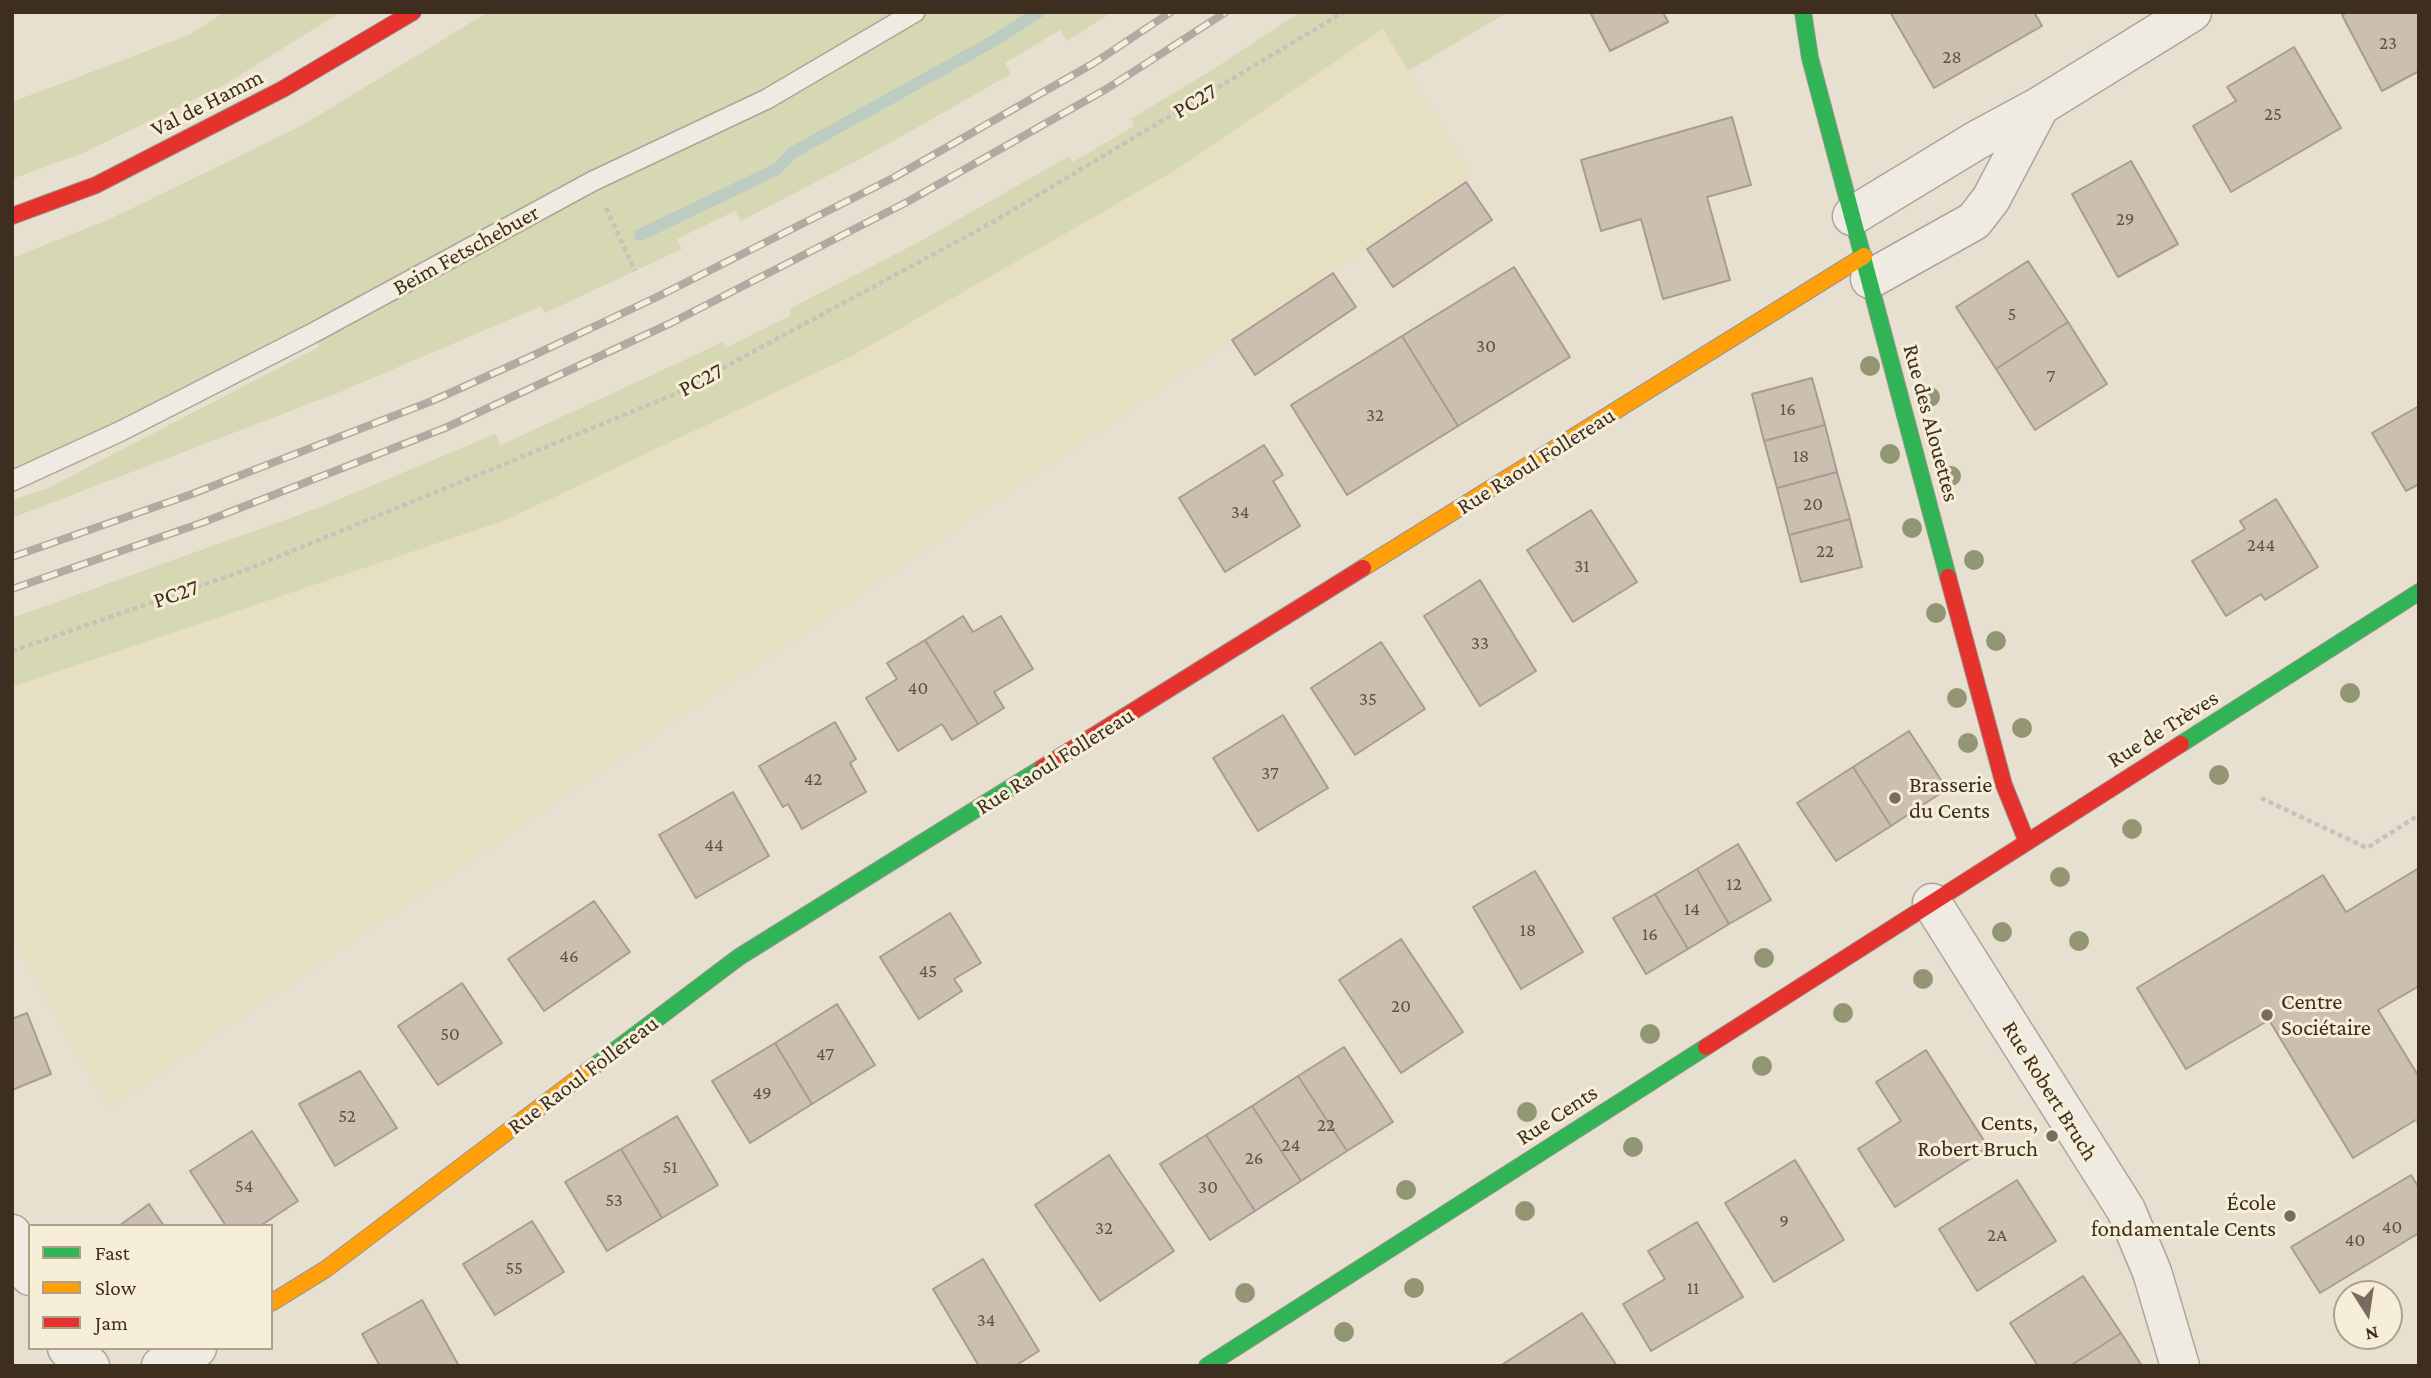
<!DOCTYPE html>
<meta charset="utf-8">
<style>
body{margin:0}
#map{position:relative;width:2431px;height:1378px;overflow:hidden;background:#e7e0d1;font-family:"Crimson Pro",serif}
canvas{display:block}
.frame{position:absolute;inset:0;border:14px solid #3d2e20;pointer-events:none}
.legend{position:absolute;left:28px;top:1224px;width:245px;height:126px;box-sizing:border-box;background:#f7eed8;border:2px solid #ada18e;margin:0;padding:9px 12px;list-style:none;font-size:21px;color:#3d2e20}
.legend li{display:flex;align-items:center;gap:14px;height:35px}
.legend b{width:35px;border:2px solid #ada18e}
.north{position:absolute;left:2333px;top:1280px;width:70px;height:70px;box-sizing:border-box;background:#f7eed8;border:2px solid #ada18e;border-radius:50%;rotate:168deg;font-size:19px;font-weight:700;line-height:28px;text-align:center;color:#3d2e20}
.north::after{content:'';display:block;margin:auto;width:24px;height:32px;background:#786c5e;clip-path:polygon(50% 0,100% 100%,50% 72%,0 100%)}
</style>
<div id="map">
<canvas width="2431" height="1378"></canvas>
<div class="frame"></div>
<ul class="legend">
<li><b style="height:9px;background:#30b455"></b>Fast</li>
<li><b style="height:9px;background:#ff9f0a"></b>Slow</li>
<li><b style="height:9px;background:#e5322d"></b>Jam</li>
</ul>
<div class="north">N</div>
</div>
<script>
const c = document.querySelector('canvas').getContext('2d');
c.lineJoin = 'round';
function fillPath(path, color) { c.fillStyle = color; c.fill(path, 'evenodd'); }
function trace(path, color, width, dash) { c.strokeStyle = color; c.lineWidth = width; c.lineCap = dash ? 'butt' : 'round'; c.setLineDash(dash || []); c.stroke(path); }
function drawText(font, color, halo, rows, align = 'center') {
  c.font = font + ' "Crimson Pro",serif'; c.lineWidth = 6; c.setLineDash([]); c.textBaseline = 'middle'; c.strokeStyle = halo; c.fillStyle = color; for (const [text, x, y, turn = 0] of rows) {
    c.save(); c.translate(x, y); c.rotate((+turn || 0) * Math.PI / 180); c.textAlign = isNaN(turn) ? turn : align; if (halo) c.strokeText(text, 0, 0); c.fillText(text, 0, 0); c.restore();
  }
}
fillPath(new Path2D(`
 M1383,29L1472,176L109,1108L22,956L12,932V687L506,520L854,355L1179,168Z`), '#e6dfc2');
fillPath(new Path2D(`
 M225,12H341L224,85L83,153L12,179V102L189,35Z
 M488,12H1112L1067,41L1060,30L1005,63L1011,74L881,148L741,221L735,211L677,239L682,249L545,313L541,306L340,392L12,518V500L48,488L319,347L314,333L12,481V258L112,218L303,125Z
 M1300,12H1508L1408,71L1383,29L1179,168L854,355L506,520L12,687V618L321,507L495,434L501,445L723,342L726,348L791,315L789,309L919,242L1069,156L1073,162L1134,126L1131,119L1212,70Z`), '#d6d7b3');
trace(new Path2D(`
 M640,235L777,169L792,153L990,43L1039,12`), '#bcccc2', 12);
const building = new Path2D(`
 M1590,12H1663L1668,22L1610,51Z
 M1890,12H2034L2042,26L1934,88Z
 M2348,12H2419V71L2382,91L2342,15Z
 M2294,47L2341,128L2231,192L2193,126L2236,101L2227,87Z
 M1732,117L1751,185L1707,197L1730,280L1663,299L1641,219L1601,231L1581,160Z
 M2131,161L2178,244L2118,277L2072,194Z
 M1466,182L1492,220L1393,287L1367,249Z
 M2028,261L2068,322L1996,369L1956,307Z
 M1514,267L1570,357L1458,426L1402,336Z
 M1333,273L1356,307L1255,375L1232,340Z
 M2068,322L2107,384L2035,430L1996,369Z
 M1402,336L1458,426L1347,495L1291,405Z
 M1812,378L1825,425L1764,441L1752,394Z
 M2419,406V484L2406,491L2372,433Z
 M1825,425L1837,472L1777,488L1764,441Z
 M1264,445L1283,475L1273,481L1300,526L1225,572L1179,498Z
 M1837,472L1850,519L1789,535L1777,488Z
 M2276,499L2318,567L2265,600L2261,594L2226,616L2192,561L2245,529L2240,521Z
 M1591,510L1637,582L1573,622L1527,550Z
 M1850,519L1862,567L1801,582L1789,535Z
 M1480,580L1536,671L1480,706L1424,616Z
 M963,616L973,632L1001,616L1033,669L994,692L1004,708L978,724L925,640Z
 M925,640L978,724L952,740L942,724L898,751L866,698L897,679L887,663Z
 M1381,642L1425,709L1355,755L1311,688Z
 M1283,715L1328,788L1258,831L1213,758Z
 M835,722L856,759L850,763L866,792L802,829L788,804L783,807L759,766Z
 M1909,731L1947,789L1891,826L1853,767Z
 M1853,767L1891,826L1836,861L1797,803Z
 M733,792L769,856L696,898L659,835Z
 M1738,844L1771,900L1729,924L1697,869Z
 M2419,868V986L2378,1010L2419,1077V1118L2353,1158L2269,1020L2186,1069L2137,988L2323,875L2346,912Z
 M1697,869L1729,924L1688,949L1655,894Z
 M1535,871L1583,952L1521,989L1473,907Z
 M1655,894L1688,949L1646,974L1613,918Z
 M594,901L630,952L544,1011L508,959Z
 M950,913L981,963L954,979L962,991L919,1019L880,957Z
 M1401,939L1463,1032L1401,1073L1339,980Z
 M462,983L502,1043L438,1085L398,1026Z
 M837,1004L875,1065L812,1104L775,1043Z
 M27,1013L51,1074L12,1090V1019Z
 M775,1043L812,1104L750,1143L712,1081Z
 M1344,1047L1393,1122L1347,1151L1298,1076Z
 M1926,1050L1988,1147L1895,1207L1858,1149L1901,1121L1876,1082Z
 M360,1071L397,1128L335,1166L299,1104Z
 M1298,1076L1347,1151L1301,1181L1252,1106Z
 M1252,1106L1301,1181L1255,1211L1206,1135Z
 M677,1116L718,1185L662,1218L621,1149Z
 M252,1131L298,1201L260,1226H226L190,1171Z
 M1206,1135L1255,1211L1210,1240L1160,1164Z
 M621,1149L662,1218L607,1251L565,1182Z
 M1109,1155L1174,1251L1100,1301L1035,1205Z
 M1795,1160L1844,1240L1774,1282L1725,1203Z
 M2411,1175L2419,1188V1233L2320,1293L2291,1247Z
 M2017,1180L2056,1241L1977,1291L1939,1229Z
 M149,1204L164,1226H119Z
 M532,1221L564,1272L495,1315L463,1264Z
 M1697,1222L1743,1297L1651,1351L1623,1304L1665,1279L1648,1251Z
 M983,1259L1039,1351L1015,1366H979L933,1289Z
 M2083,1276L2121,1333L2070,1366H2038L2010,1323Z
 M422,1300L459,1366H380L362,1334Z
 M1582,1313L1617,1366H1500Z
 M2121,1333L2142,1366H2070Z`);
fillPath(building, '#cbbfb2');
trace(building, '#a89c90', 2);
const lane = new Path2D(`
 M12,481L121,431L313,333L593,181L767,99L915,12`);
const street = new Path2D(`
 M1852,216L1977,140L2040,106L2192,12
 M1870,279L1974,221L1991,199L2040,106
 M1932,903L2126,1210L2152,1272L2180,1366
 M12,1234L30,1276
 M67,1348L80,1362L90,1366
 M161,1366L197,1348`);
const fast = new Path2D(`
 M1803,12L1810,58L1948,577
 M2181,744L2419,592
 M593,1067L739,957L1042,768
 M1207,1366L1706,1047`);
const slow = new Path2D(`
 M1363,568L1864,256
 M271,1303L326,1269L593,1067`);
const jam = new Path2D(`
 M12,216L96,185L283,89L413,12
 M1948,577L2004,785L2027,842
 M1042,768L1363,568
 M1706,1047L2181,744`);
trace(lane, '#ada599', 22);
trace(street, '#ada599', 41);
trace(fast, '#9c958a', 18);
trace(slow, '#9c958a', 18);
trace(jam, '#9c958a', 18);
trace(new Path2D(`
 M606,208L635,271
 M12,651L243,571L673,395L993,222L1344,12
 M2261,798L2367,848L2419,815
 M2417,1119L2419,1125`), '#c8c2b9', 4.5, [5, 3.5]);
trace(lane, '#efebe3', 19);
trace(street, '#efebe3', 38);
trace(fast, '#30b455', 16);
trace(slow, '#ff9f0a', 16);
trace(jam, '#e5322d', 16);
const rail = new Path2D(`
 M12,557L192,494L432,401L532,356L659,296L893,178L1094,63L1171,12
 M12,589L204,522L445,428L671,323L907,202L1108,88L1226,12`);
trace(rail, '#afaaa2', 8);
trace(rail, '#f7eed8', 5, [16]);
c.fillStyle = '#929673';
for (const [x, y] of [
 [1870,366],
 [1930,397],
 [1890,454],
 [1951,476],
 [1912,528],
 [1974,560],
 [1936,613],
 [1996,641],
 [2350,693],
 [1957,698],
 [2022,728],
 [1968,743],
 [2219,775],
 [2132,829],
 [2060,877],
 [2002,932],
 [2079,941],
 [1764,958],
 [1923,979],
 [1843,1013],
 [1650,1034],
 [1762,1066],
 [1527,1112],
 [1633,1147],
 [1406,1190],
 [1525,1211],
 [1414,1288],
 [1245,1293],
 [1344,1332]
]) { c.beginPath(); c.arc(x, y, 10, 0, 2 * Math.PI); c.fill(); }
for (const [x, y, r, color] of [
 [1895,798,7,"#786c5e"],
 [2267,1015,7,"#786c5e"],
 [2052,1136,7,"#786c5e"],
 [2290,1216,7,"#786c5e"]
]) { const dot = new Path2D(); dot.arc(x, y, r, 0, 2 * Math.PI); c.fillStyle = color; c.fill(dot); trace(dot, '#f7eed8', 2.5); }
drawText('19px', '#605244', null, [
 ["23",2388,43],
 ["28",1952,57],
 ["25",2273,114],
 ["29",2125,219],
 ["5",2012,314],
 ["30",1486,346],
 ["7",2051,376],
 ["16",1788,409],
 ["32",1375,415],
 ["18",1801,456],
 ["20",1813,504],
 ["34",1240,512],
 ["244",2261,545],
 ["22",1825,551],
 ["31",1582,566],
 ["33",1480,643],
 ["40",918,688],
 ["35",1368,699],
 ["37",1270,773],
 ["42",813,779],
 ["44",714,845],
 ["12",1734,884],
 ["14",1692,909],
 ["18",1528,930],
 ["16",1650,934],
 ["46",569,956],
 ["45",928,971],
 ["20",1401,1006],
 ["50",450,1034],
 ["47",825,1054],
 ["49",762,1093],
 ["52",347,1116],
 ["22",1326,1125],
 ["24",1291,1145],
 ["26",1254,1158],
 ["51",670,1167],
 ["54",244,1186],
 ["30",1208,1187],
 ["53",614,1200],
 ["9",1784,1221],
 ["40",2392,1227],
 ["32",1104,1228],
 ["2A",1997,1235],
 ["40",2355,1240],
 ["55",514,1268],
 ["11",1693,1288],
 ["34",986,1320]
]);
drawText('23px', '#3d2e20', '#f7eed8', [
 ["PC27",1195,101,-31],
 ["Val de Hamm",207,103,-27],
 ["Beim Fetschebuer",466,250,-29],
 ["PC27",701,380,-28],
 ["Rue des Alouettes",1931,423,75],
 ["Rue Raoul Follereau",1536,461,-32],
 ["PC27",176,594,-19],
 ["Rue de Trèves",2163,729,-32],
 ["Rue Raoul Follereau",1055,761,-32],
 ["Rue Raoul Follereau",583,1075,-37],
 ["Rue Robert Bruch",2050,1091,58],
 ["Rue Cents",1557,1115,-33]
]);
drawText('23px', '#3d2e20', '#f7eed8', [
 ["Brasserie",1909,785],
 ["du Cents",1909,811],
 ["Centre",2281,1002],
 ["Sociétaire",2281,1028],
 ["Cents,",2038,1123,"right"],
 ["Robert Bruch",2038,1149,"right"],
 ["École",2276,1203,"right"],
 ["fondamentale Cents",2276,1229,"right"]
], 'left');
</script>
